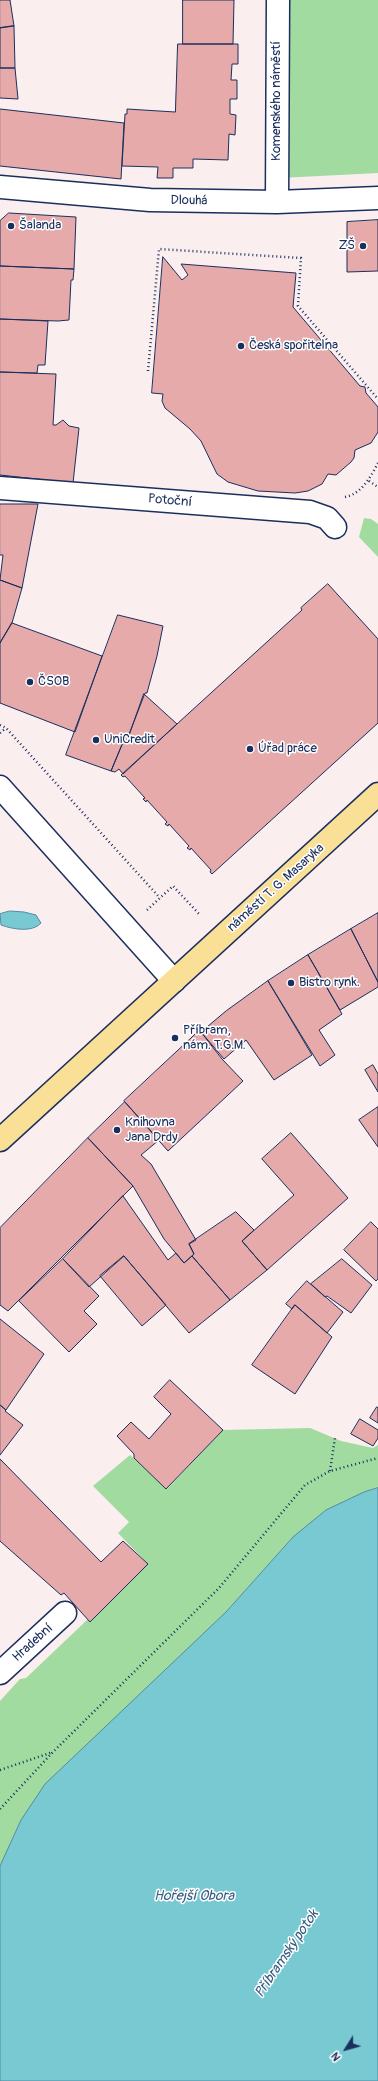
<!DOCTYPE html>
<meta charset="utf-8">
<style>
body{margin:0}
#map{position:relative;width:378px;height:2081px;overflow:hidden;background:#faeeee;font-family:Pangolin,sans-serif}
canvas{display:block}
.north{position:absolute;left:326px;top:2029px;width:40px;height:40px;-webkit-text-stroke:3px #fff;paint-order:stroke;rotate:233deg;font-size:11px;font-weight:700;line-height:16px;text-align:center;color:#1b2f5e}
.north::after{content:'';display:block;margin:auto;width:14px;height:18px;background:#1b2f5e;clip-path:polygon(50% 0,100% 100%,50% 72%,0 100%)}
</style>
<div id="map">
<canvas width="378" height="2081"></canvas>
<div class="north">N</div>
</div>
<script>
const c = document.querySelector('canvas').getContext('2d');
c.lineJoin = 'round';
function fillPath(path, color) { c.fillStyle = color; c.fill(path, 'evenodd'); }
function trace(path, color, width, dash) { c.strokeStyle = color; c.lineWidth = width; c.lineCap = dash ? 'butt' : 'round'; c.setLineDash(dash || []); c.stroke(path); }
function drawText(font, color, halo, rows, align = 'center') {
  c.font = font + ' Pangolin,sans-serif'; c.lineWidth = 3; c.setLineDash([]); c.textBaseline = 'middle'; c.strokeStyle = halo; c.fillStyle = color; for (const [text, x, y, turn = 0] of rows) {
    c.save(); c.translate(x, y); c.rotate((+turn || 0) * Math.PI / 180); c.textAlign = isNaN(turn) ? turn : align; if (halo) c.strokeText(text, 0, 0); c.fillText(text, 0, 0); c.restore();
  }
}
fillPath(new Path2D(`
 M284,0H378V173L280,178Z
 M364,518L371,519L378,524V557L359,537Z
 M310,1428L341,1441L373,1448L378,1445V1488L364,1492L293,1537L226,1612L21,1820L0,1866V1701L20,1679L26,1678L147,1563L118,1533L129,1522L93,1486L130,1455L167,1489L223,1430Z`), '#a1dba0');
const water = new Path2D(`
 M10,911L24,912L36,915L41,923C32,933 12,929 1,925L0,914Z
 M378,1488V2081H0V1866L21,1820L45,1784L226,1612L293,1537L326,1510L364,1492Z`);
fillPath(water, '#78c9d2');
trace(water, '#538ba4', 1);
const building = new Path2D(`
 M0,0H10L14,26L0,28Z
 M183,0H234L233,44H183Z
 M14,26L15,68H0V28Z
 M178,44H238V64H232L231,80H237V99H230V114L236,115L235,135L229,134L228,160L193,159V168H173V178H157L158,167L122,166L125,114H127V109L175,112Z
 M0,68H15L18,99L0,98Z
 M0,109L124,123L121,179L0,166Z
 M9,213L76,217L74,269L0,266V221Z
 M378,220V271L347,272V222Z
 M163,257L182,280L188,275L181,264L296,273L293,307L360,386L365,387L366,393L378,407V432L371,443L355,450L354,458L351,462L336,475L328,474L322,484L308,491L295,493L258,491L228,482L217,474L201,441L190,429L165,408L162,401L163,394L152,393Z
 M0,266L74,269L73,280H71L69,320L58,321L0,319Z
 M0,319L48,321L45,365H38L37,373L0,372Z
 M0,372L56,374L53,425H56L63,420L69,426L79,428L73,483L0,475Z
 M0,504H38L22,588L0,580L3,555H0Z
 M0,580L22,588L12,623L0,643Z
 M328,584L378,639V723L212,874L210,872L211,870L191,848L190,850L187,848L189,846L169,824L168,826L165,824L167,822L147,800L146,802L143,799L145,798L125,776L123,777L121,775L302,610L301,608Z
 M118,615L163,626L157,656L147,693H145L128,737L126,735L111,771L66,755Z
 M12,623L102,656L75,732L0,703V643Z
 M144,694L177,724L123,774L119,769L115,772L111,771L126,735L128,737Z
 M378,913V982L351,929Z
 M351,929L378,982V987L340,1010L308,955Z
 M308,955L342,1014L319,1030L335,1055L320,1066L268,981Z
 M268,981L312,1055L274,1080L246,1040L224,1059L201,1032L226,1011Z
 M201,1029V1032L222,1059L243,1081L168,1151L124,1101Z
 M373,1065L378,1074V1092L365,1070Z
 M125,1102L159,1140L141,1155L151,1164L196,1240L189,1244L194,1254L184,1263L164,1239L133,1186L88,1138Z
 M378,1107V1147L359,1120Z
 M291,1133L348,1198L267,1270L242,1241L294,1195L262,1159Z
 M88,1138L133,1186L8,1311L0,1305V1228Z
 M123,1196L168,1260L176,1253L184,1263L192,1256L230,1300L189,1333L124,1256L89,1287L63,1259Z
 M236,1212L254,1230L242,1241L267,1270L230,1300L192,1256L194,1254L189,1244Z
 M371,1222L378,1229V1279L376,1281L344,1250Z
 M124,1256L166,1305L142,1326L100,1276Z
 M63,1259L99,1296L84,1311L97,1324L69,1352L19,1301Z
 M342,1259L372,1285L351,1313L327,1296L325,1297L311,1284Z
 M307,1281L343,1312L327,1333L295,1305L292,1309L286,1304Z
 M295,1305L332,1337L295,1394L252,1365Z
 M0,1319L44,1354L6,1410L0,1405Z
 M170,1380L223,1430L166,1489L134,1458V1454L117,1436L131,1422L149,1439L171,1414L154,1397Z
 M0,1405L6,1410L5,1411L23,1425L0,1455Z
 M377,1407L378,1408V1423L370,1418Z
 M360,1419L378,1430V1438L373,1446L351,1434Z
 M0,1459L101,1562L123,1541L148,1564L90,1622L64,1593L61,1595L0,1541Z`);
fillPath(building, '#e5aaa9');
trace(building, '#1b2f5e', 1);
const minor = new Path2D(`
 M0,187L150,200L277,202L378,198
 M277,202L278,0
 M0,488L310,512L327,518L335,527
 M0,787L174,981
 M0,1673L65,1613`);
const major = new Path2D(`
 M0,1140L378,794`);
trace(minor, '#1b2f5e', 25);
trace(major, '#1b2f5e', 25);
trace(new Path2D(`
 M148,371L159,249L301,258L298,306L378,399
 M369,481L378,487
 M345,497C362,494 371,476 378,463
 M0,725L6,728L160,898
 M0,733L6,728
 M147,910L173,886L200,915
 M330,1471L335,1438
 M0,1770L53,1752
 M0,1809L53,1752L219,1588L305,1485L330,1471L378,1458`), '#1b2f5e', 2.5, [1, 3]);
trace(minor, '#fff', 22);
trace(major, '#fadf96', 22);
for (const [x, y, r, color] of [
 [11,226,4,"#1b2f5e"],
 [363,246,4,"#1b2f5e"],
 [241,346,4,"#1b2f5e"],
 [30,682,4,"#1b2f5e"],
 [96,740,4,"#1b2f5e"],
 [250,749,4,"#1b2f5e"],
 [291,983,4,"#1b2f5e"],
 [175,1038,4,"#1b2f5e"],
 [117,1130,4,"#1b2f5e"]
]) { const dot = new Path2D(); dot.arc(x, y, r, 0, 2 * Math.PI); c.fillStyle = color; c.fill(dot); trace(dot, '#fff', 1.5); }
drawText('13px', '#1b2f5e', '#fff', [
 ["Komenského náměstí",277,101,-90],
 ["Dlouhá",189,201,1],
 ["Potoční",170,501,5],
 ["náměstí T. G. Masaryka",276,888,-42],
 ["Hradební",33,1643,-42]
]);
drawText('13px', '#1b2f5e', '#fff', [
 ["Šalanda",19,226],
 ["ZŠ",355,246,"right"],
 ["Česká spořitelna",249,346],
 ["ČSOB",38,682],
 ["UniCredit",104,740],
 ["Úřad práce",258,749],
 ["Bistro rynk.",299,983],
 ["Příbram,",183,1031],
 ["nám. T.G.M.",183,1046],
 ["Knihovna",125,1123],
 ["Jana Drdy",125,1138]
], 'left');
drawText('italic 14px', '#375d81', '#fff', [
 ["Hořejší Obora",194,1896],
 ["Příbramský potok",287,1954,-56]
]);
</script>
